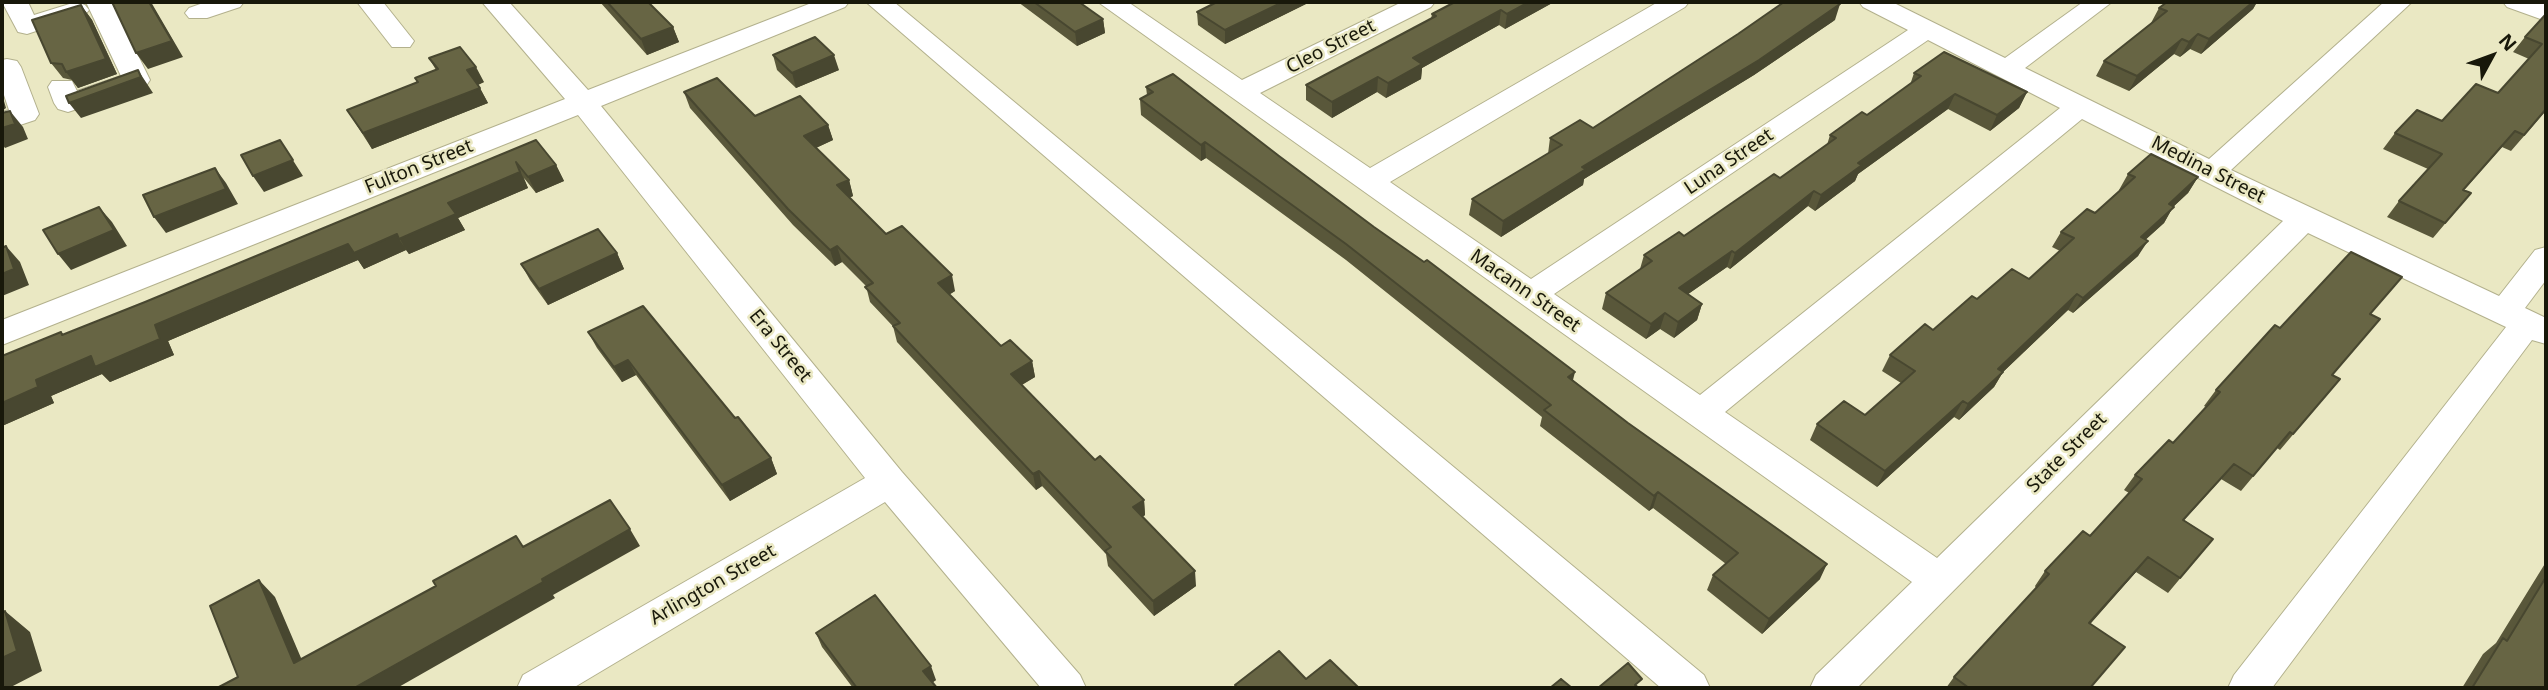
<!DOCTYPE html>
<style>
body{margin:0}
#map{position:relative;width:2548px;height:690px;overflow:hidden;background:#eae8c3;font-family:"Noto Sans",sans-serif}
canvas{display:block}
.frame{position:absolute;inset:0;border:4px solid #18180a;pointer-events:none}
.north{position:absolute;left:2457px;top:21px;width:70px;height:70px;-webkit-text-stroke:5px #eae8c3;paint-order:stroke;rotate:49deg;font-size:19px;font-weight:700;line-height:28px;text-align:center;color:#18180a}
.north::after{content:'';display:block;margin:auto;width:24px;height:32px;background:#18180a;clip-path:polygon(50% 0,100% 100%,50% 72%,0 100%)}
</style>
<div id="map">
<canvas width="2548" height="690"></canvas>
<div class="frame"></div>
<div class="north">N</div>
</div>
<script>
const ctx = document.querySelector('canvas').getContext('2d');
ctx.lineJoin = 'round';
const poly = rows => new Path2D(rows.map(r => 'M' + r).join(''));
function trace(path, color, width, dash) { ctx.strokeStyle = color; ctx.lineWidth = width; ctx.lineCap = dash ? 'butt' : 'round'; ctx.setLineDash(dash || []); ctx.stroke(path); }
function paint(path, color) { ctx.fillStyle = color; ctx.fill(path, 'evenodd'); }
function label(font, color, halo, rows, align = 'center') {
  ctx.font = font + ' "Noto Sans",sans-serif'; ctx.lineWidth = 5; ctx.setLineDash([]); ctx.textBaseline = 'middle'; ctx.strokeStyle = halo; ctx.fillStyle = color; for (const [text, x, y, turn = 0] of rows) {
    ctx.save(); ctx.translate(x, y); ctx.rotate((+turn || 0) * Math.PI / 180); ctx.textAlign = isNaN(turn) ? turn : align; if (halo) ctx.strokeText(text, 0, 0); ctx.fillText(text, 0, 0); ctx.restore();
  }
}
const minor = poly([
 [2,2,28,2,34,15,76,2,85,5,89,10,85,15,27,34,18,32,2,2],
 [86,2,112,2,150,80,146,86,68,112,58,109,54,103,48,87,52,81,72,81,77,91,121,76,86,2],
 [206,2,244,2,240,7,207,18,189,18,185,13,189,8,206,2],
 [357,2,383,2,414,41,410,47,392,47,357,2],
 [482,2,509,2,588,90,814,2,849,2,845,7,601,106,902,472,1080,675,1086,688,1041,688,885,502,573,688,517,688,523,675,865,478,578,115,2,345,2,320,565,99,482,2],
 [866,2,894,2,1704,675,1710,688,1661,688,866,2],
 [1098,2,1128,2,1242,80,1402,2,1435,2,1431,7,1260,93,1370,168,1658,2,1689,2,1685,7,1390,182,1531,279,1908,30,1863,7,1859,2,1892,2,2005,58,2083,2,2112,2,2025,68,2209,159,2384,2,2412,2,2231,170,2499,296,2535,250,2546,247,2546,280,2525,308,2546,318,2546,344,2532,340,2272,688,2228,688,2234,675,2506,327,2308,233,1857,688,1810,688,1816,675,1912,582,1098,2],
 [1928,40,2060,108,1700,395,1554,294,1928,40],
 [2082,119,2283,221,1937,558,1725,412,2082,119],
 [2503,2,2546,4,2546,21,2507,7,2503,2],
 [7,59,17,61,21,67,39,114,35,120,2,131,2,112,9,110,2,89,2,60,7,59]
]);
const wall = poly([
 [600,2,648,2,673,27,679,42,647,55],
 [1018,2,1079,2,1103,19,1105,33,1077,46],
 [1310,2,1225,44,1198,25,1197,12],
 [1554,2,1505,29,1499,25,1422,68,1421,79,1386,98,1377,92,1332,118,1306,100,1306,85,1431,19,1432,14],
 [2167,2,2257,2,2253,9,2201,54,2190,49,2180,57,2174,54,2129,91,2096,76,2104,61,2151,23,2159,8],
 [81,5,92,20,117,74,78,88,72,80,63,78,51,63],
 [2546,14,2546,114,2544,113,2511,151,2502,147,2464,190,2471,193,2433,238,2387,217,2399,201,2428,169,2383,149,2395,133,2442,121,2498,93,2529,59,2513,52,2525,37],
 [1835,20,1754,75,1584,179,1583,185,1501,237,1469,215,1472,199,1548,154,1550,138,1593,128],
 [773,55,839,70,796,88,777,70],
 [429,58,484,82,478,85,488,103,372,149,347,110,417,83,415,78,436,70],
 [1914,73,2027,92,2019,108,1990,131,1948,109,1858,174,1855,181,1815,211,1808,206,1730,269,1727,267,1688,294,1702,304,1697,320,1674,338,1660,329,1646,339,1602,309,1606,293,1640,269,1644,255,1684,236,1780,178,1827,145,1830,135,1867,115,1910,85],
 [1146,87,1279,156,1573,380,1820,579,1762,634,1707,590,1713,575,1726,564,1653,508,1649,511,1540,426,1542,417,1346,260,1206,158,1201,161,1141,115,1140,99,1147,95],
 [684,92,755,116,828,125,833,140,816,148,849,180,853,196,849,198,886,234,955,291,949,295,1001,346,1032,361,1035,377,1022,385,1095,460,1144,500,1145,515,1142,517,1196,586,1154,616,1108,566,1106,554,1042,486,1036,490,897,342,893,326,904,338,870,302,866,286,842,262,835,266,793,225,690,108],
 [536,140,556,165,564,181,536,193,524,178,528,188,458,218,465,230,409,254,406,250,364,269,358,260,301,284,168,341,174,355,110,382,102,374,51,396,54,403,2,426,2,356,61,332,64,335,145,302],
 [2128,174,2198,177,2188,193,2173,207,2164,223,2146,239,2138,256,2073,313,2068,310,2003,372,1994,387,1959,420,1954,417,1877,487,1810,440,1817,424,1865,415,1901,383,1882,371,1890,355,1933,330,1977,299,2029,279,2060,251,2052,247,2061,232,2095,213,2120,190,2119,190],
 [617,253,624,269,548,305,530,280,521,264],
 [2371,314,2332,375,2340,379,2280,450,2277,448,2241,491,2221,479,2184,520,2213,539,2168,593,2136,572,2090,623,2090,688,1946,688,1954,677,2036,588,2035,586,2045,571,2090,536,2129,493,2124,490,2135,475,2173,443,2206,407,2204,406,2216,390,2280,328],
 [588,332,735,418,771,458,777,474,730,501,636,375,622,382,597,348],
 [2546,562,2546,688,2462,688,2483,654,2496,643],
 [816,633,936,680,932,683,937,688,853,688,822,647]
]);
const shadedWall = poly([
 [149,2,151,2,183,57,148,69,136,53],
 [1283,2,1310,2,1225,44,1225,30],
 [1529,2,1554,2,1505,29,1507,14],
 [2253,2,2257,2,2253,9,2201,54,2209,39],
 [1840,4,1835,20,1754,75,1584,179,1583,185,1501,237,1503,221,1582,167],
 [81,5,92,20,117,74,78,88,66,72],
 [1501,10,1499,25,1422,68,1421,79,1386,98,1388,83,1413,58],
 [1103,19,1105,33,1077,46,1075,32],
 [673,27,679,42,647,55,641,39],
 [2198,34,2190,49,2180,57,2189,42],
 [2182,39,2174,54,2129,91,2137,76],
 [834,55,839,70,796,88,792,73],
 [476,67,484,82,475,86,467,70],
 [138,70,153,93,81,118,69,103],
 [1378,77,1377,92,1332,118,1332,102],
 [480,88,488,103,372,149,363,133],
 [2027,92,2019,108,1990,131,1997,115],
 [2,94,6,108,2,111],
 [1955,94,1948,109,1858,174,1855,181,1815,211,1821,195,1858,163],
 [10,111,23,127,28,139,5,148,2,144,2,128],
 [828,125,833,140,809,151,804,136],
 [280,140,303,176,264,192,253,176],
 [1205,142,1206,158,1201,161,1201,145],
 [516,162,528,188,458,218,465,230,409,254,399,239,448,203],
 [556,165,564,181,536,193,528,177],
 [215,168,226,183,238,204,166,233,154,217],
 [2198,177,2188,193,2173,207,2164,223,2131,253,2141,237,2169,204],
 [849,180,853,196,842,201,837,185],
 [1814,191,1808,206,1730,269,1735,253],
 [99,207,112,222,127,246,71,270,58,254],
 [397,234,406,250,364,269,358,260,168,341,174,355,110,382,102,374,51,396,54,403,2,426,2,403,36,380,155,325,348,244],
 [2148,241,2138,256,2073,313,2083,298],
 [6,246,20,262,29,285,2,296,2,274],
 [837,246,842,262,835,266,830,250],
 [1732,251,1727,267,1674,304,1679,288],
 [617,253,624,269,548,305,539,289],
 [952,275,955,291,941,299,938,283],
 [2077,294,2068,310,2003,372,1994,387,1959,420,1968,404,1998,369],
 [1702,304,1697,320,1674,338,1678,322],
 [1665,313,1660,329,1646,339,1651,324],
 [628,360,636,375,622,382,614,367],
 [1032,361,1035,377,1014,389,1011,374],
 [1575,372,1571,388,1568,377],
 [1963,401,1954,417,1877,487,1885,471],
 [771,458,777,474,730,501,722,485],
 [2234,464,2221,479,2170,535,2183,520],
 [1039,471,1042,486,1036,490,1033,474],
 [1658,492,1653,508,1649,511,1654,496],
 [1144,500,1145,515,1135,523,1133,507],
 [630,529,640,546,553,595,555,598,397,688,354,688,542,579],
 [2148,557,2136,572,2078,638,2089,623],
 [1827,564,1820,579,1762,634,1769,619],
 [1195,571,1196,586,1154,616,1153,601],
 [259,580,275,597,310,679,294,663],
 [5,611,30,632,42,671,9,688,2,688,2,658],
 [931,666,936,680,928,685,923,671]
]);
const building = poly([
 [112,2,149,2,172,41,136,53,112,2],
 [607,2,648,2,673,27,641,39,607,2],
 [1034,2,1079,2,1103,19,1075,32,1034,2],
 [1217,2,1283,2,1225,30,1197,12,1217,2],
 [1455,2,1529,2,1507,14,1501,10,1413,58,1422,64,1388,83,1378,77,1332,102,1306,85,1436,16,1432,14,1455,2],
 [1784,2,1835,2,1840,4,1759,60,1582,167,1586,169,1503,221,1472,199,1562,145,1550,138,1580,120,1593,128,1738,34,1784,2],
 [2167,2,2253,2,2209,39,2198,34,2189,42,2182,39,2137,76,2104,61,2167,11,2159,8,2167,2],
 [81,5,106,59,66,72,62,64,51,63,32,20,81,5],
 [2546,14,2546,109,2524,135,2515,131,2463,190,2471,193,2445,223,2399,201,2442,154,2395,133,2417,110,2442,121,2476,84,2498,93,2542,44,2525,37,2546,14],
 [815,37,834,55,792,73,773,55,815,37],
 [460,47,476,67,467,70,480,88,363,133,347,110,418,82,415,78,438,69,429,58,460,47],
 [1944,52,2027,92,1997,115,1955,94,1858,163,1862,165,1821,195,1814,191,1735,253,1732,251,1679,288,1702,304,1678,322,1665,313,1651,324,1606,293,1652,261,1644,255,1679,232,1684,236,1774,174,1780,178,1836,138,1830,135,1862,112,1867,115,1921,76,1914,73,1944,52],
 [138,70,141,77,69,103,66,96,138,70],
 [1173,74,1279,156,1374,227,1424,262,1427,260,1575,372,1568,377,1628,423,1827,564,1769,619,1713,575,1738,553,1658,492,1654,496,1544,410,1551,405,1346,244,1205,142,1201,145,1140,99,1153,92,1146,87,1173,74],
 [717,78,755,116,800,96,828,125,804,136,849,180,837,185,886,234,902,226,952,275,938,283,1001,346,1010,340,1032,361,1011,374,1095,460,1100,456,1144,500,1133,507,1195,571,1153,601,1105,551,1111,547,1039,471,1033,474,893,326,900,323,865,287,873,283,837,246,830,250,788,209,684,92,717,78],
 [10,111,15,124,2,128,2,113,10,111],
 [280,140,293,160,253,176,241,155,280,140],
 [536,140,556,165,528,177,516,162,520,172,448,203,456,214,399,239,397,234,354,253,348,244,290,268,155,325,160,339,95,367,91,356,36,380,38,387,2,403,2,356,61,332,62,335,145,302,536,140],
 [2151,154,2198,177,2169,204,2174,207,2141,237,2148,241,2083,298,2077,294,1998,369,2003,372,1968,404,1963,401,1885,471,1817,424,1844,401,1865,415,1915,371,1890,355,1925,324,1933,330,1972,296,1977,299,2012,269,2029,279,2074,238,2061,232,2087,209,2095,213,2135,177,2128,174,2151,154],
 [215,168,226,189,154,217,143,195,215,168],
 [99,207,114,230,58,254,43,230,99,207],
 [598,229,617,253,539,289,521,264,598,229],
 [6,246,14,269,2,274,2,248,6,246],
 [2351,252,2402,277,2370,314,2380,319,2332,375,2340,379,2293,434,2290,432,2253,476,2234,464,2183,520,2213,539,2180,578,2148,557,2089,623,2125,647,2090,688,1969,688,1954,677,2049,574,2045,571,2083,531,2090,536,2142,479,2135,475,2169,440,2173,443,2220,392,2216,390,2275,325,2280,328,2351,252],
 [643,306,735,418,738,417,771,458,722,485,628,360,614,367,588,332,643,306],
 [610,500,630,529,542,579,543,582,354,688,217,688,238,677,210,606,259,580,294,663,436,586,433,581,516,536,523,547,610,500],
 [2546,577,2546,688,2472,688,2503,638,2507,641,2546,577],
 [875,595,931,666,923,671,937,688,857,688,816,633,875,595],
 [5,611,17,651,2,658,2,613,5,611],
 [1279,651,1306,679,1330,660,1359,688,1238,688,1235,685,1279,651],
 [1628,663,1642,679,1635,685,1639,688,1598,688,1628,663],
 [1561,679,1572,688,1550,688,1561,679]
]);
const streetNames = [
 ["Cleo Street",1331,47,-27],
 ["Luna Street",1729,162,-34],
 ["Fulton Street",419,167,-22],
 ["Medina Street",2208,170,27],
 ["Macann Street",1525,291,35],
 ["Era Street",780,346,51],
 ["State Street",2067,453,-45],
 ["Arlington Street",713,585,-30]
];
trace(minor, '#b3b18d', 2);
paint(minor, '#fff');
paint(wall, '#59573a');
paint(shadedWall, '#484730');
paint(building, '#676544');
trace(building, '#484730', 2);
label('19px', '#18180a', '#eae8c3', streetNames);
</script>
